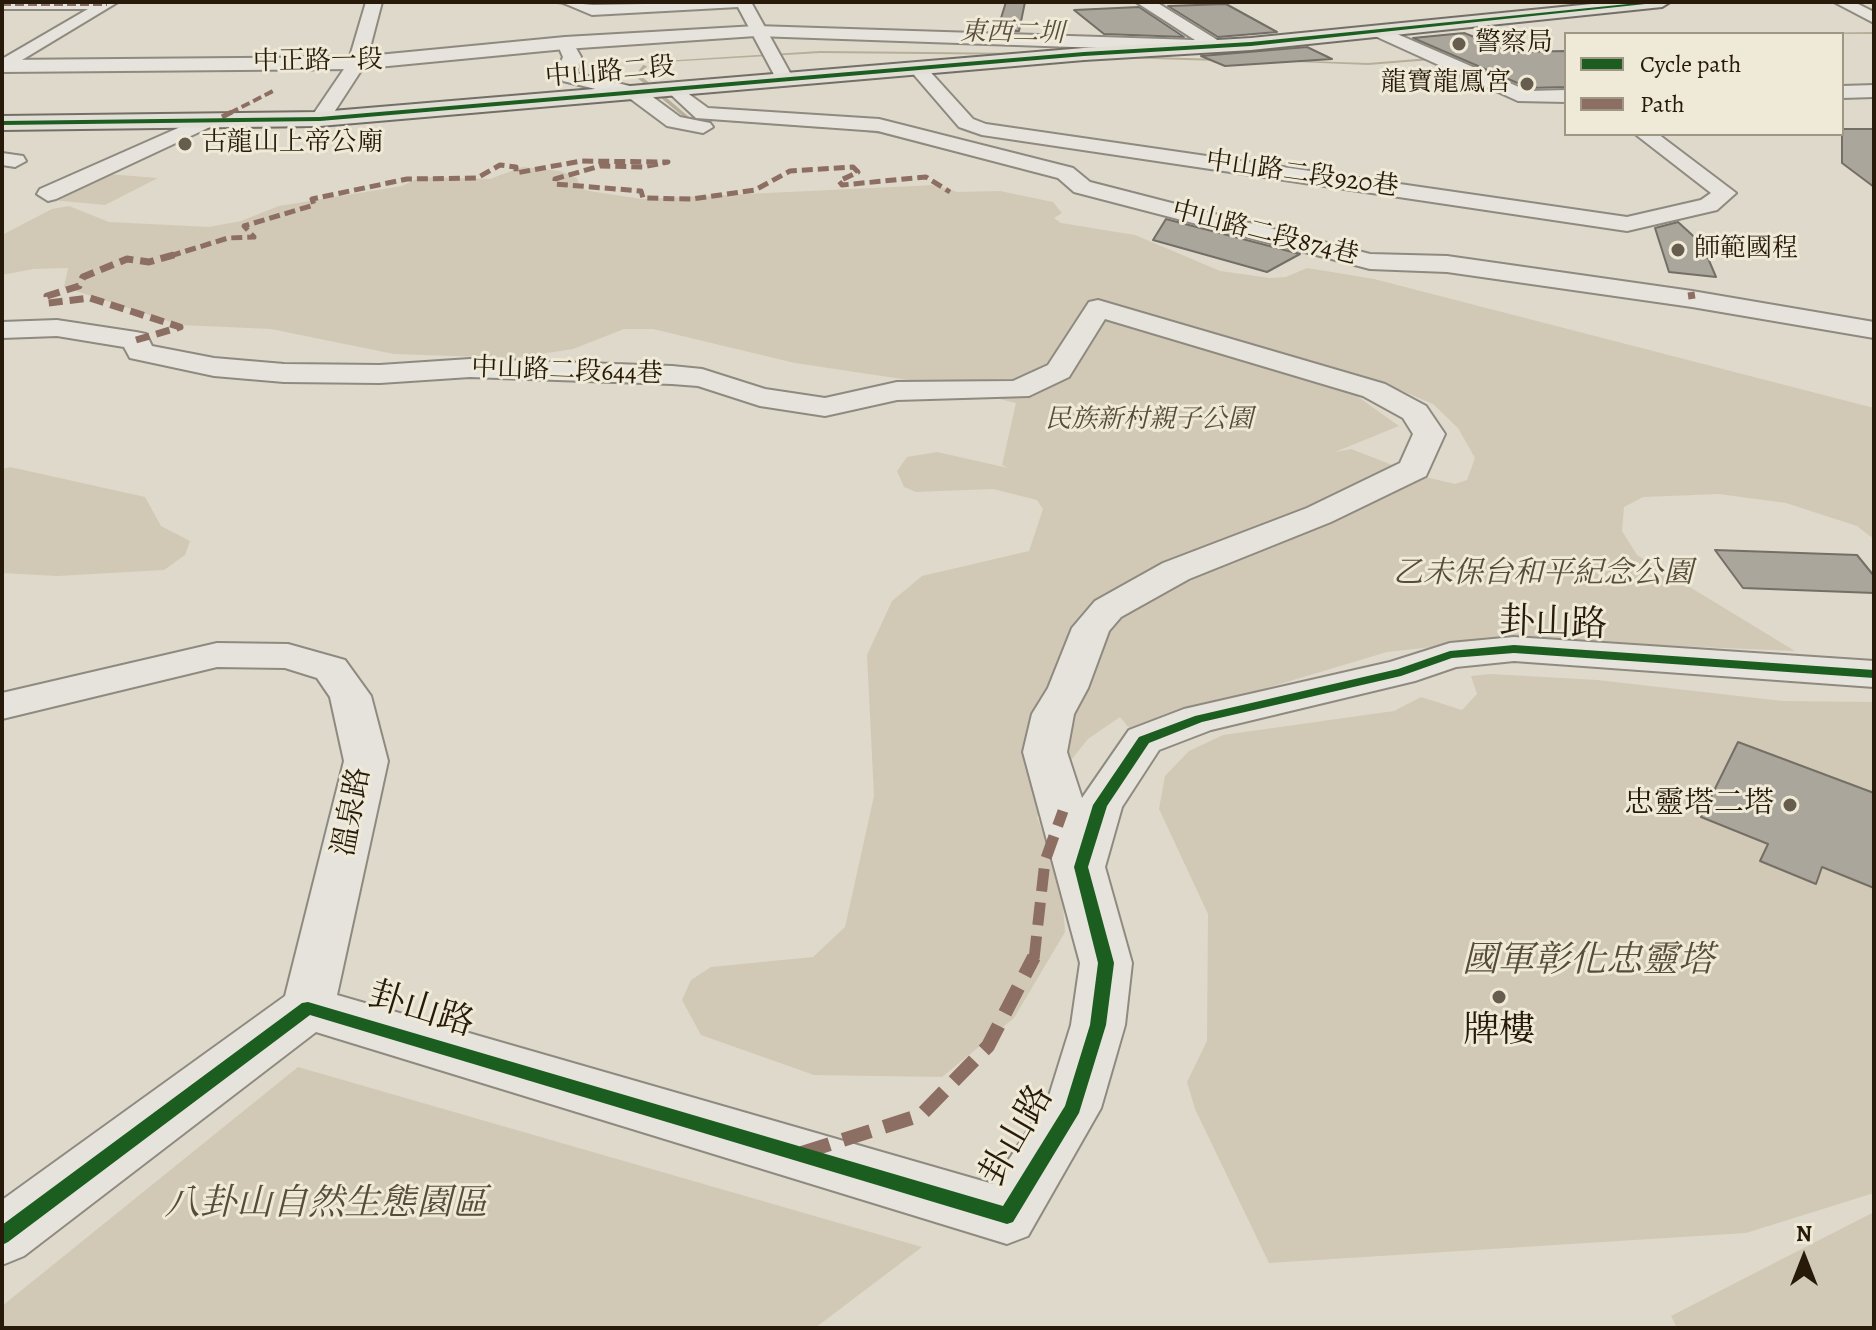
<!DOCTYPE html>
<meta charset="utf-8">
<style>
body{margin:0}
#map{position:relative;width:1876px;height:1330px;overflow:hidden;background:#ded9ca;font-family:Alegreya,serif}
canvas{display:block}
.frame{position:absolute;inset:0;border:4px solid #271a0b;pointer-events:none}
.legend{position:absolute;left:1564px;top:32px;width:280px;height:104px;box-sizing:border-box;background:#efe9d7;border:2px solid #9f9685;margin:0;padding:10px 14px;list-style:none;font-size:24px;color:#271a0b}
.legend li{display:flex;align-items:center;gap:16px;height:40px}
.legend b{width:40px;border:2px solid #9f9685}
.north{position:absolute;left:1764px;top:1218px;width:80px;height:80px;-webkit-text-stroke:6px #efe9d7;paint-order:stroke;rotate:0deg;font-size:22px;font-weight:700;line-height:32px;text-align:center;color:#271a0b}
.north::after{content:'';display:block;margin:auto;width:28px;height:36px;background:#271a0b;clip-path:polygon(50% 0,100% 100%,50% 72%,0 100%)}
</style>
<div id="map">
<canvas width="1876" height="1330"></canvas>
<div class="frame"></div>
<ul class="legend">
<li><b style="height:10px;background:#1b5e20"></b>Cycle path</li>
<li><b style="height:10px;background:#8d6e63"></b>Path</li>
</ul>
<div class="north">N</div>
</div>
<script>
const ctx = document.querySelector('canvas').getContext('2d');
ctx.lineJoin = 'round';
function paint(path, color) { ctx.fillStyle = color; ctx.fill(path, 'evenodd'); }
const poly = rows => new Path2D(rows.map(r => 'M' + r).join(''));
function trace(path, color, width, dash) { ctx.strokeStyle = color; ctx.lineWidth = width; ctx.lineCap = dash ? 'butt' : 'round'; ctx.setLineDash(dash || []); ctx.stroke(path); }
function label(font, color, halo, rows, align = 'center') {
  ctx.font = font + ' Alegreya,"Noto Serif TC",serif'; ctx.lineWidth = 6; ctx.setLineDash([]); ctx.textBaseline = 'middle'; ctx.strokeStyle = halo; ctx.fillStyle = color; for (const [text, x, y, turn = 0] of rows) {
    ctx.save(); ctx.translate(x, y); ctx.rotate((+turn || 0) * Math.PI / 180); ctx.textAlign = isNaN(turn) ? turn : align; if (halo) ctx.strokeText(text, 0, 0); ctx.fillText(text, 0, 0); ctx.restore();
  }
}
const green = poly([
 [522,167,560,171,577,178,580,188,589,191,642,199,935,185,957,192,1000,191,1053,202,1062,213,1054,218,1061,223,1135,235,1220,271,1270,278,1286,277,1307,268,1374,279,1874,408,1874,539,1857,526,1786,503,1719,494,1643,497,1624,507,1622,531,1637,555,1795,651,1506,639,1387,652,1130,729,1120,717,1088,739,1059,775,1037,817,1061,879,1065,932,1014,1018,942,1077,814,1075,701,1035,682,1000,691,980,711,967,813,957,845,927,874,796,867,655,892,601,922,576,1029,551,1043,509,1037,500,993,489,916,492,904,487,897,471,907,457,937,452,1008,468,1002,465,1016,403,942,385,795,363,653,329,624,329,573,349,514,358,394,354,271,329,180,325,64,287,68,268,33,269,2,275,2,235,52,209,69,206,109,222,209,227,241,221,279,206,402,186,421,177,490,179],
 [1107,305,1259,347,1398,389,1433,404,1458,428,1475,458,1467,480,1455,484,1421,476,1351,449,1335,452,1399,426,1340,384],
 [107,174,158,178,105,205,52,200],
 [10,467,145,497,161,526,190,541,185,555,164,570,57,576,2,573,2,469],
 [1491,674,1597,680,1783,701,1874,702,1874,1193,1746,1233,1269,1263,1195,1109,1187,1082,1207,1041,1208,914,1159,809,1165,776,1189,751,1223,735,1394,711,1421,697,1462,710,1477,694,1471,676],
 [298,1067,922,1247,815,1328,2,1328,2,1306],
 [1874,1212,1874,1328,1677,1328,1671,1316]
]);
const stream = poly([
 [548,2,556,2,590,10,588,11,548,2],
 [1874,32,1874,34,1791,34,1793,33,1874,32],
 [820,51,1032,53,1034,54,1032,55,820,53,649,63,647,62,820,51],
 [1467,55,1469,57,1368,65,1273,61,1275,60,1368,63,1467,55],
 [1121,56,1219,59,1221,60,1219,61,1123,58,1121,56],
 [643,65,647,66,640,75,689,117,826,125,829,127,826,129,686,119,635,76,643,65],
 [854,127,881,130,997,161,994,163,881,134,852,130,854,127],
 [1074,176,1279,229,1280,230,1275,231,1074,178,1074,176]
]);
const building = poly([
 [1006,2,1025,2,1019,31,997,31,1006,2],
 [1226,4,1277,32,1218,37,1168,6,1226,4],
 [1139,7,1184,37,1104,34,1074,10,1139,7],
 [1464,33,1513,52,1566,51,1566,87,1529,88,1413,38,1464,33],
 [1307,47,1332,59,1225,66,1201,56,1307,47],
 [1842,129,1874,129,1874,187,1842,163,1842,129],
 [1166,219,1300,254,1267,272,1153,240,1166,219],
 [1678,222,1702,244,1716,277,1669,272,1655,228,1678,222],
 [1715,550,1857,555,1874,576,1874,593,1743,588,1715,550],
 [1738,742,1874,793,1874,888,1822,867,1816,884,1760,861,1768,844,1701,817,1738,742]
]);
const minor = poly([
 [2,2,118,2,2,72,2,59,88,9,2,9,2,2],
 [366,2,382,2,366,63,327,123,313,123,310,119,348,63,366,2],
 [561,2,593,5,751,2,794,80,791,84,779,84,738,7,592,15,561,2],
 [1834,2,1854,2,1874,12,1874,23,1834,2],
 [1381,27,1528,91,1566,90,1566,102,1518,101,1375,36,1375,28,1381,27],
 [565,38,571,39,581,57,576,73,642,89,680,117,710,123,713,127,703,133,667,126,628,97,563,81,557,71,563,57,557,43,565,38],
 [918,64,924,65,973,119,986,124,1627,217,1701,200,1711,193,1635,134,1658,134,1736,193,1717,210,1627,231,982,135,959,127,909,69,918,64],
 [675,84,708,108,879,119,1073,168,1090,182,1370,254,1447,256,1692,291,1874,322,1874,338,1692,307,1447,272,1370,269,1074,192,1058,178,878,131,696,118,666,90,675,84],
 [1874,85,1874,97,1842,98,1842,86,1874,85],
 [203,117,210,119,213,123,210,127,56,199,48,201,37,194,40,189,203,117],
 [2,153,23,156,26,161,15,167,2,165,2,153],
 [1098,300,1385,384,1426,406,1445,434,1426,476,1331,522,1189,579,1121,617,1109,631,1088,688,1074,714,1067,752,1082,798,1129,730,1184,709,1390,662,1450,643,1514,637,1874,661,1874,687,1514,661,1456,667,1415,681,1211,730,1159,750,1122,807,1105,867,1132,963,1125,1025,1101,1108,1028,1236,1007,1244,316,1032,24,1256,2,1265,2,1200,285,996,344,761,330,697,317,678,285,668,217,667,2,719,2,693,217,643,288,644,345,660,371,696,388,761,337,995,993,1184,1048,1099,1071,1025,1080,963,1023,752,1032,714,1048,688,1072,628,1095,601,1163,563,1307,508,1400,463,1413,434,1403,418,1363,396,1105,319,1069,377,1029,396,897,400,825,416,760,406,698,386,672,384,470,377,380,383,284,382,214,376,130,358,124,347,57,336,2,338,2,322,57,320,136,332,146,334,152,346,214,358,284,364,380,365,470,359,672,366,702,369,765,389,825,398,897,382,1013,381,1048,365,1089,302,1098,300]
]);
const tertiary = poly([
 [1136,2,1156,2,1227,46,1218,52,756,36,565,49,357,69,2,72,2,60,357,57,565,37,756,26,1195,40,1136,2]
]);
const primary = poly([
 [1612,2,1670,2,1662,7,1251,50,1084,60,320,126,2,130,2,116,320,112,1084,48,1251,38,1612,2]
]);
const quietFar4 = poly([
 [2,4,107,4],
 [230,113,273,91]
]);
const quietFar3 = poly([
 [222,117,234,111],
 [170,256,228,238,254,237,244,226,314,205,312,199,407,179,477,178,500,165,516,167,516,173,581,161,668,162,643,167,600,166,555,179,555,184,641,191,643,198,692,199,755,190,790,171,853,167,858,172,839,181,842,185,926,177,950,192]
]);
const quietFar2 = poly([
 [1691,292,1692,299],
 [136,340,180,327,90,298,48,303,47,296,79,286,83,277,127,259,149,262,177,254]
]);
const quietFar1 = poly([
 [1034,959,1045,861,1063,811]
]);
const quiet = poly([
 [802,1153,921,1115,988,1046,1034,957]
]);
const cycleway = poly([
 [1648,2,1664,2,1251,46,1084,56,320,121,2,125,2,121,320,117,1084,52,1251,42,1648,2],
 [1514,645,1874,670,1874,678,1514,653,1452,658,1401,676,1202,722,1149,743,1107,806,1088,867,1114,963,1106,1025,1079,1113,1013,1222,1007,1224,310,1015,8,1242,2,1245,2,1225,302,1003,308,1002,1003,1206,1065,1106,1090,1025,1098,963,1074,867,1093,805,1139,737,1195,716,1398,669,1450,651,1514,645]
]);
const markers = [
 [1459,44,8,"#675d4e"],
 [1527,84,8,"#675d4e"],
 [185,144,8,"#675d4e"],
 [1678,250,8,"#675d4e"],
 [1790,805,8,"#675d4e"],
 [1499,997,8,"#675d4e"]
];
const farWaternames = [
 ["東西二圳",1012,34,1]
];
const farPoinames = [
 ["警察局",1475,44],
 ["龍寶龍鳳宮",1511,84,"right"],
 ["古龍山上帝公廟",201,144],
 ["師範國程",1694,250]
];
const farStreetnames = [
 ["中正路一段",318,62,-1],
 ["中山路二段",610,73,-5],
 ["中山路二段920巷",1302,175,8],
 ["中山路二段874巷",1265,234,14],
 ["中山路二段644巷",567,372,2]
];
const farParknames = [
 ["民族新村親子公園",1149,421]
];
const parkNames = [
 ["乙未保台和平紀念公園",1543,575]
];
const poiNames = [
 ["忠靈塔二塔",1774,805]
];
const streetNames = [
 ["溫泉路",353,812,-79]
];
const nearStreetnames = [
 ["卦山路",1553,625,2],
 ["卦山路",421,1011,17],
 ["卦山路",1018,1136,-60]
];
const nearParknames = [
 ["國軍彰化忠靈塔",1588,962],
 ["八卦山自然生態園區",326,1205]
];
const nearPoinames = [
 ["牌樓",1499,1032]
];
paint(green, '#d1c9b5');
paint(stream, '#b6ae99');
paint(building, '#aaa69b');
trace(building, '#746f66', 2);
trace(minor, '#8e8a80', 4);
trace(tertiary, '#8e8a80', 4);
trace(primary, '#746f66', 4);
paint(minor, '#e6e3dc');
paint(tertiary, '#e6e3dc');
paint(primary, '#e1ded6');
trace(quietFar4, '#8d6e63', 4, [9, 4]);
trace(quietFar3, '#8d6e63', 5, [11, 5]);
trace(quietFar2, '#8d6e63', 7, [14, 7]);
trace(quietFar1, '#8d6e63', 11, [23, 11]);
trace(quiet, '#8d6e63', 14, [29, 14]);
paint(cycleway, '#1b5e20');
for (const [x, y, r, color] of markers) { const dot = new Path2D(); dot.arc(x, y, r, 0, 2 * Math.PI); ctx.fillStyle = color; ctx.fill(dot); trace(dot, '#efe9d7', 3); }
label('italic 26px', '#594e3b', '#efe9d7', farWaternames);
label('26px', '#271a0b', '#efe9d7', farPoinames, 'left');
label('26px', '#271a0b', '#efe9d7', farStreetnames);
label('italic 26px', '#574b39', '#efe9d7', farParknames);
label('italic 30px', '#574b39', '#efe9d7', parkNames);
label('30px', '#271a0b', '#efe9d7', poiNames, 'right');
label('30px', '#271a0b', '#efe9d7', streetNames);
label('36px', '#271a0b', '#efe9d7', nearStreetnames);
label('italic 36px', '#574b39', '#efe9d7', nearParknames);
label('36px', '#271a0b', '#efe9d7', nearPoinames);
</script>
